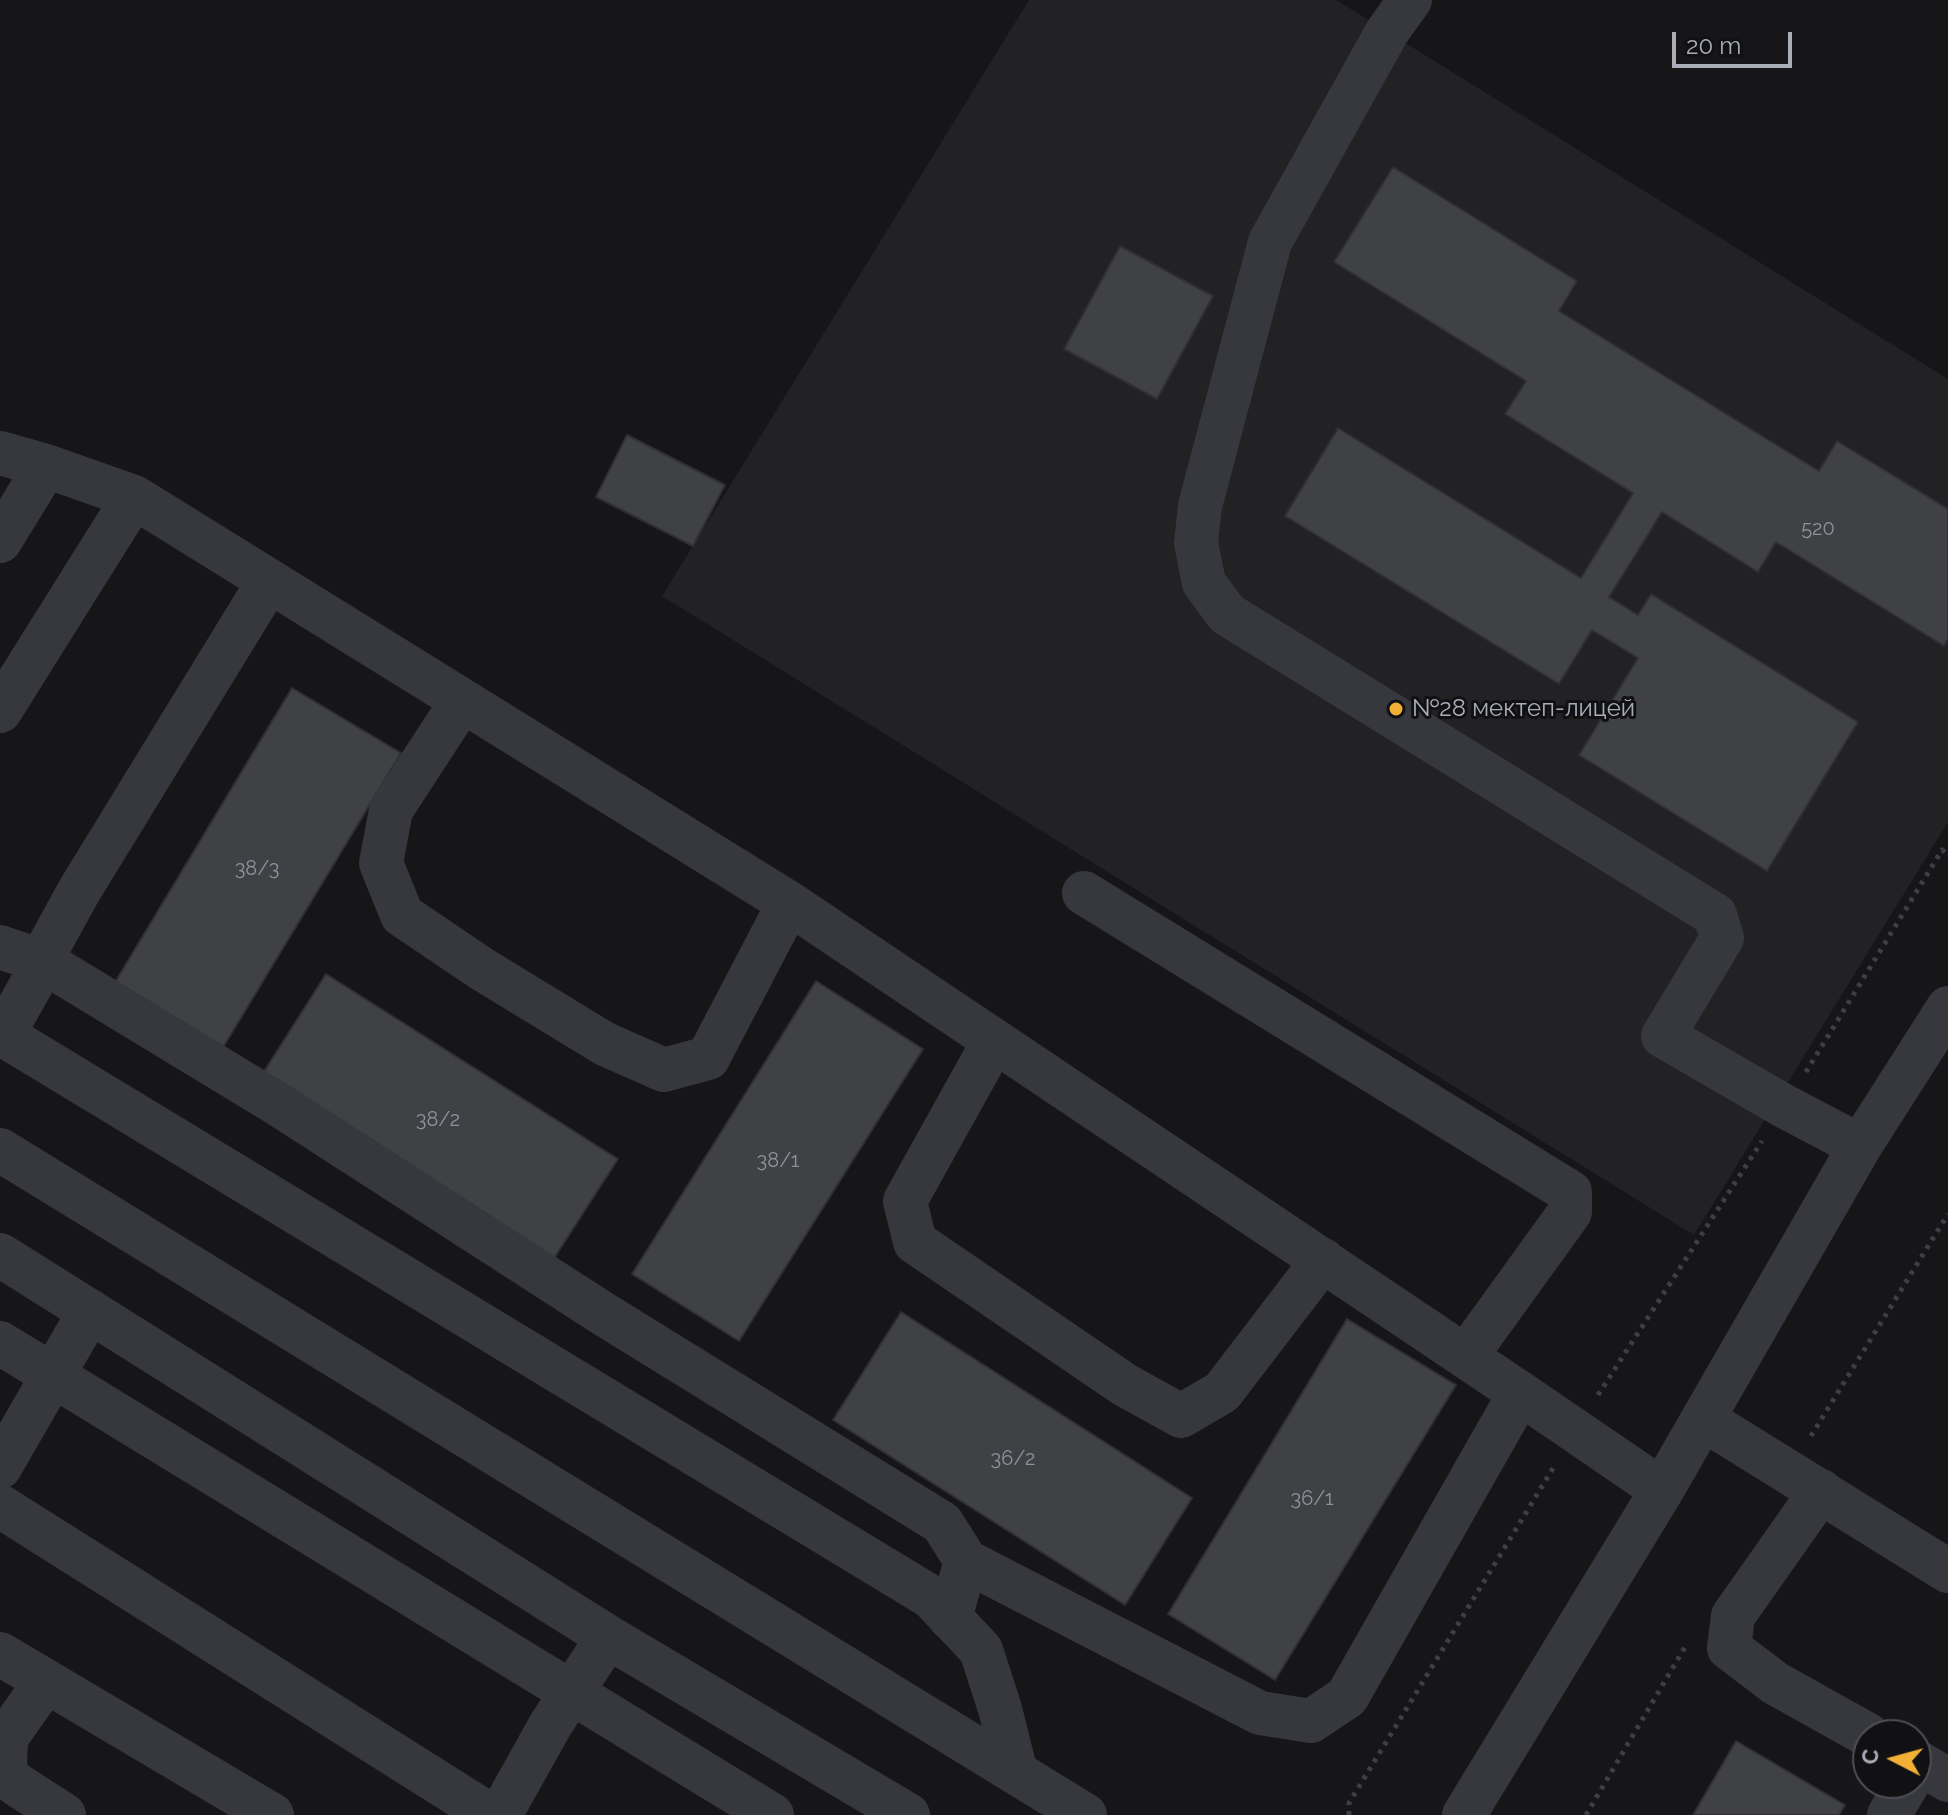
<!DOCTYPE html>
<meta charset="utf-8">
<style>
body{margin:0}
#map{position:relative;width:1948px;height:1815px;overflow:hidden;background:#161618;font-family:Raleway,sans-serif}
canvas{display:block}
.north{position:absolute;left:1852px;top:1719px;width:80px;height:80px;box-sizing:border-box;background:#111113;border:2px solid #4d4f55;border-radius:50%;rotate:276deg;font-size:22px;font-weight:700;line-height:32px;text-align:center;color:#a8adb8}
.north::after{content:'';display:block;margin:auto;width:28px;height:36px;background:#f2b134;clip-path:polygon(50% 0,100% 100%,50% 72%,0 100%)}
.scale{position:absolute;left:1672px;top:32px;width:120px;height:36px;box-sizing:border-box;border:4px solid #a8adb8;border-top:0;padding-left:10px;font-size:24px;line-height:28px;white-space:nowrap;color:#a8adb8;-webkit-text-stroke:6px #111113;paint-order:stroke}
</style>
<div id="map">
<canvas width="1948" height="1815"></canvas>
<div class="north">С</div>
<div class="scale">20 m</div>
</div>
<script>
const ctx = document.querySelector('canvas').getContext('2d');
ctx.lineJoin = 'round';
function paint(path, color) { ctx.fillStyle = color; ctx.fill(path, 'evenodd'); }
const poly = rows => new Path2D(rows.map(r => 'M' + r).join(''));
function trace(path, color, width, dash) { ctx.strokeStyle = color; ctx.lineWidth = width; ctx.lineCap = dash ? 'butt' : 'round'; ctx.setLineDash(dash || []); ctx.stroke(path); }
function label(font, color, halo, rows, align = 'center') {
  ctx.font = font + ' Raleway,sans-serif'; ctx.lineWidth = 6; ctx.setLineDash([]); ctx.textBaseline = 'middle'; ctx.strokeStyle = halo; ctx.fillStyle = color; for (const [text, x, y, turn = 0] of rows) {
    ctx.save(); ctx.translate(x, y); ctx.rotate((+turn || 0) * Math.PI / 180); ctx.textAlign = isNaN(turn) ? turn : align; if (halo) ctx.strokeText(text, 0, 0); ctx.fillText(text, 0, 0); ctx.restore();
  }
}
const built = poly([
 [1029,0,1336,0,1948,379,1948,822,1694,1235,662,596]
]);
const building = poly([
 [1393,167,1577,281,1559,311,1819,471,1837,441,1948,509,1948,639,1944,646,1776,542,1758,572,1662,512,1609,597,1638,615,1651,594,1858,722,1767,871,1579,755,1638,658,1592,630,1559,684,1285,516,1338,428,1581,578,1633,493,1505,414,1526,381,1334,262,1393,167],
 [1120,246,1213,296,1157,399,1064,349,1120,246],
 [627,435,725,485,693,546,596,497,627,435],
 [292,688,401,753,222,1049,114,984,292,688],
 [326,974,618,1159,549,1266,258,1081,326,974],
 [816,981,923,1049,739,1341,632,1274,816,981],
 [901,1312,1192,1498,1125,1605,833,1420,901,1312],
 [1347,1319,1456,1385,1275,1680,1168,1614,1347,1319],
 [1736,1741,1845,1805,1839,1815,1693,1815,1736,1741]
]);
const path = poly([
 [1806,1072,1942,850,1948,854],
 [1598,1395,1762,1141],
 [1811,1436,1948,1214],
 [1349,1815,1349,1803,1555,1465],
 [1586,1815,1685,1647]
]);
const minor = poly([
 [1410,0,1387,32,1270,242,1200,506,1196,543,1204,583,1227,614,1715,915,1722,938,1663,1036,1784,1106,1860,1146],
 [0,453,46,466,134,497,789,903,1520,1393,1662,1490],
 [0,541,46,466],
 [462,701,391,810,381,863,402,915,482,969,605,1044,664,1070,708,1058,789,903],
 [0,711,134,497],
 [1084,893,1570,1192,1570,1212,1466,1356],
 [0,947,44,962,281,1106,602,1313,942,1523,966,1561,950,1618],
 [0,1033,931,1597,981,1650,1000,1709,1016,1773],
 [3,1035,44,962,51,942,79,891,269,581],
 [994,1041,905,1201,915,1242,1125,1385,1181,1416,1222,1392,1323,1260],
 [0,1150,1085,1815],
 [0,1255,608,1637,908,1815],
 [0,1343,772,1815],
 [1703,1419,1948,1571],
 [0,1467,90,1311],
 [1821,1491,1733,1616,1729,1648,1775,1683,1868,1735],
 [0,1506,490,1815],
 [966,1561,1260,1713,1311,1721,1347,1697,1520,1393],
 [0,1654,272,1815],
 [46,1681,6,1738,5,1767,9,1777,16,1784,64,1815],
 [1916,1761,1948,1780],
 [500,1815,551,1724,608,1637],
 [1464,1815,1662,1490,1860,1146,1948,1008],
 [1889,1815,1908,1783]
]);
const markers = [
 [1396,709,8,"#f2b134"]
];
const numberNames = [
 ["520",1818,529],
 ["38/3",257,869],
 ["38/2",438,1120],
 ["38/1",778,1161],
 ["36/2",1013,1459],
 ["36/1",1312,1499]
];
const poiNames = [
 ["№28 мектеп-лицей",1412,709]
];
paint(built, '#222225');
paint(building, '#404145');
trace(building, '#303034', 2);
trace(path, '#3d3f44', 5, [4, 6]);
trace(minor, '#37383d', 44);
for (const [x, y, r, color] of markers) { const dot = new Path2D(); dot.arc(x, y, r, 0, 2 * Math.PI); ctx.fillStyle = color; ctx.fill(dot); trace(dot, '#111113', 3); }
label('20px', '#8e929b', null, numberNames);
label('24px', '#a8adb8', '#111113', poiNames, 'left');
</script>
